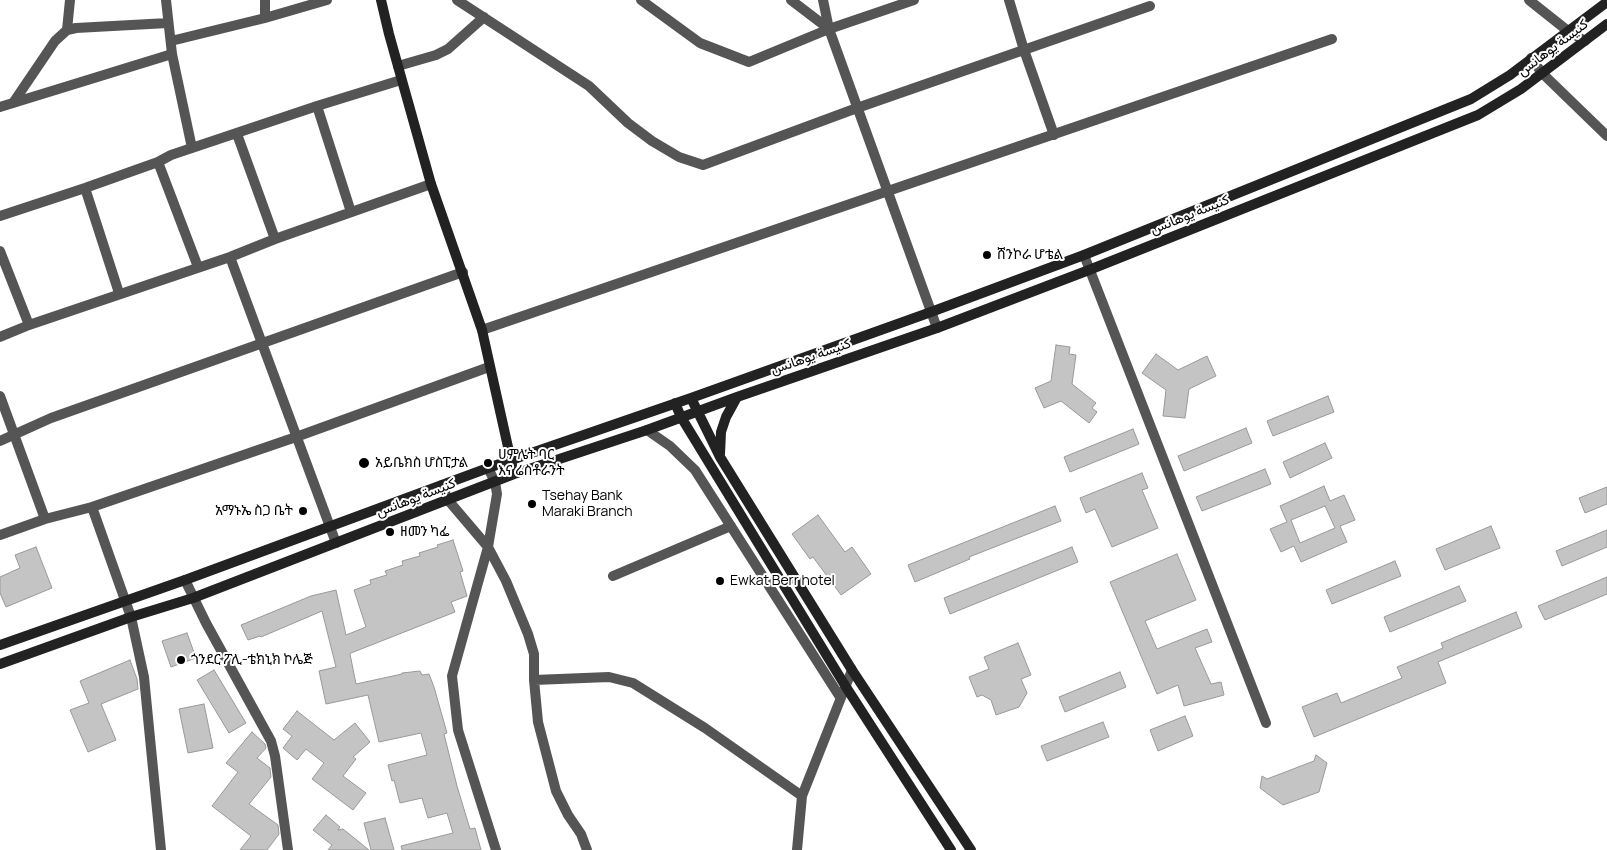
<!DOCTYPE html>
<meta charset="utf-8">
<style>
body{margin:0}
canvas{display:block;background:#fff}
</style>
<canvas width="1607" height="850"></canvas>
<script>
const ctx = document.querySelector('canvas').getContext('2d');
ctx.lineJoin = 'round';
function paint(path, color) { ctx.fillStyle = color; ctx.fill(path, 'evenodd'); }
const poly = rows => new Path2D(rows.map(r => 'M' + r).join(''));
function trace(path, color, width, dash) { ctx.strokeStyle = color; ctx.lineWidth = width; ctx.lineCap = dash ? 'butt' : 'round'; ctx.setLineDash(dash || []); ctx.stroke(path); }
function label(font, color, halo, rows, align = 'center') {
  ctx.font = font + ' Manrope,Vazirmatn,"Noto Sans Ethiopic",sans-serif'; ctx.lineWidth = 4; ctx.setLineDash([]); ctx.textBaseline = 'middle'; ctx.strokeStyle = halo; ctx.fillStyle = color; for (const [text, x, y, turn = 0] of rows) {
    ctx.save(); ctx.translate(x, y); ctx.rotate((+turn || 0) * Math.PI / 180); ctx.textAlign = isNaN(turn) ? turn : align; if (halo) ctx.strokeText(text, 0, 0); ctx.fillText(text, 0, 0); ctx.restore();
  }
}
const building = poly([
 [1056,345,1070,347,1069,354,1076,355,1072,384,1096,403,1092,408,1097,412,1089,423,1061,401,1044,408,1035,388,1051,381,1056,345],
 [1156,354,1178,370,1207,356,1216,376,1189,389,1185,418,1163,416,1166,390,1142,373,1156,354],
 [1328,396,1334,412,1273,436,1267,421,1328,396],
 [1246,428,1252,443,1184,471,1178,456,1246,428],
 [1133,429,1139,444,1070,472,1064,457,1133,429],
 [1325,443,1332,458,1290,478,1283,462,1325,443],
 [1265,469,1271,484,1202,511,1196,497,1265,469],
 [1142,473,1148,488,1142,490,1158,528,1112,547,1095,509,1086,513,1080,498,1142,473],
 [1324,486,1330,501,1344,495,1355,520,1340,526,1347,542,1301,562,1294,546,1281,552,1270,529,1287,522,1280,506,1324,486],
 [1325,506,1335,528,1300,543,1291,520,1325,506],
 [1607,487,1607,504,1585,513,1579,498,1607,487],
 [1055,506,1061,521,969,557,970,559,915,582,908,565,1055,506],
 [818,515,845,552,852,547,871,574,841,595,813,557,810,559,792,534,818,515],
 [1491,526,1500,548,1445,570,1436,549,1491,526],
 [1607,530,1607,547,1562,566,1556,551,1607,530],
 [453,540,463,571,460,572,467,596,451,602,455,612,351,653,350,654,356,684,402,674,402,673,420,671,422,675,429,674,434,687,447,733,444,734,457,786,470,829,475,828,481,850,402,850,401,846,453,833,447,813,428,818,422,798,400,803,394,780,392,781,388,765,427,755,421,733,379,742,368,695,326,704,319,671,336,667,322,611,261,637,260,636,248,640,241,625,311,596,336,590,346,635,366,627,354,590,371,584,370,580,387,575,385,571,403,565,402,561,420,556,419,553,438,547,437,545,453,540],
 [36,547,52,588,6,607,0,593,0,577,20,568,15,555,36,547],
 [1072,547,1078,562,950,614,944,598,1072,547],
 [1177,554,1196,600,1145,621,1157,649,1207,629,1212,642,1195,648,1211,684,1221,682,1224,695,1184,706,1178,685,1157,694,1110,582,1177,554],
 [1395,561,1401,576,1332,604,1326,590,1395,561],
 [1607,577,1607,594,1545,620,1538,606,1607,577],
 [1459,586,1466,601,1390,632,1384,617,1459,586],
 [1516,612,1522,627,1438,662,1446,683,1314,737,1302,707,1337,693,1341,703,1402,678,1397,667,1443,648,1441,643,1516,612],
 [187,633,196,658,171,667,162,641,187,633],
 [1018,643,1031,675,1021,679,1027,693,1019,707,996,715,991,700,982,695,977,697,969,677,989,669,984,657,1018,643],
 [130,660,137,679,138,689,101,704,116,740,88,752,70,710,89,703,80,681,130,660],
 [214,670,246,723,229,733,197,680,214,670],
 [1120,672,1126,687,1065,712,1059,697,1120,672],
 [204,704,213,748,188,753,179,709,204,704],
 [297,711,334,740,355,723,370,742,353,757,356,759,343,776,366,793,353,810,312,779,324,763,306,749,297,760,283,748,292,736,283,729,297,711],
 [1185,716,1193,736,1158,751,1150,730,1185,716],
 [1103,722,1109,737,1047,761,1041,746,1103,722],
 [252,732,265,744,266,748,257,758,270,768,271,777,249,804,278,825,279,834,267,850,240,850,251,836,212,806,238,772,226,763,252,732],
 [1316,755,1327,763,1319,792,1283,805,1260,788,1262,776,1267,779,1314,761,1316,755],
 [326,815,340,827,338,830,343,829,369,850,328,850,332,845,313,830,326,815],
 [385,818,394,850,371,850,364,823,385,818]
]);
const street = poly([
 [166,0,172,54,192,148],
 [265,0,265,18],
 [457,0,589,86,628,123,652,141,679,157,703,165,857,108,1150,6],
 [641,0,700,43,749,62,829,29,914,0],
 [791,0,829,29],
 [823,0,829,29,937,328],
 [1009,0,1024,50,1054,135],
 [1529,0,1568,31,1585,41],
 [67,30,70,0],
 [171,41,265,18,327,0],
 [1531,58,1542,73,1607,136],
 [398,66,436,55,448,49,484,17],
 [13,103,55,41,67,30,76,28,168,23],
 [317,106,351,212],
 [0,107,172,54],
 [237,134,275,239],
 [158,162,198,267],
 [85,188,119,293],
 [0,216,85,188,158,162,171,155,317,106,401,80],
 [0,251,29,325],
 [1084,255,1266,723],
 [230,257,336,543],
 [482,330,1332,39],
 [0,337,29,325,230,257,275,239,431,184],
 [0,396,45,519],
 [647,430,670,446,695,470,840,697],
 [0,441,51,418,463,272],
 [442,485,448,500,488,547,497,494,495,482,488,468],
 [92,507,131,617,144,677,161,850],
 [0,535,45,519,92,507,296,437,489,367],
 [488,547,506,581,528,634,534,654,534,680,538,722,556,791,568,815,581,834,587,850],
 [488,547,452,676,458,730,496,850],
 [613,576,731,526],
 [185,580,206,623,271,741,275,756,288,850],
 [534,680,609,677,633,683,705,728,802,796],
 [797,850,802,796,852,670]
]);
const secondary = poly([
 [381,0,389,34,431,184,482,330,512,465],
 [691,398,720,457,852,670,971,850],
 [675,403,681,417,846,687,951,850],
 [720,454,721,432,726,417,737,397],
 [0,645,185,580,488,468,691,398,931,312,1084,255,1471,99,1510,75,1607,2],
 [0,664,131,617,193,598,514,474,647,430,737,397,937,328,1089,270,1478,115,1521,89,1607,24]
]);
const markers = [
 [987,255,5,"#000"],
 [364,463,6,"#000"],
 [488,463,5,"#000"],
 [532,504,5,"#000"],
 [303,511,5,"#000"],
 [390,532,5,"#000"],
 [720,581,5,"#000"],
 [181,660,5,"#000"]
];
const streetNames = [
 ["كنيسة يوهانس",1553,48,-37],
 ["كنيسة يوهانس",1190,215,-22],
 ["كنيسة يوهانس",811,357,-19],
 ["كنيسة يوهانس",416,498,-21]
];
const poiNames = [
 ["ሸንኮራ ሆቴል",997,255],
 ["ሀምሌት ባር",498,455],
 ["እና ሬስቶራንት",498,471],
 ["አይቤክስ ሆስፒታል",375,463],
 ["Tsehay Bank",542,496],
 ["Maraki Branch",542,512],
 ["አማኑኤ ስጋ ቤት",293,511,"right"],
 ["ዘመን ካፌ",400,532],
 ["Ewkat Berr hotel",730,581],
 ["ጎንደር ፖሊ-ቴክኒክ ኮሌጅ",191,660]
];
paint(building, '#c4c4c4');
trace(building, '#999', 1);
trace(street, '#555', 10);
trace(secondary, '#222', 10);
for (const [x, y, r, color] of markers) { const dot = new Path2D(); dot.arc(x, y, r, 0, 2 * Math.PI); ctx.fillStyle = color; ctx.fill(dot); trace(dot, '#fff', 2); }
label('14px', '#000', '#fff', streetNames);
label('14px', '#000', '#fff', poiNames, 'left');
</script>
